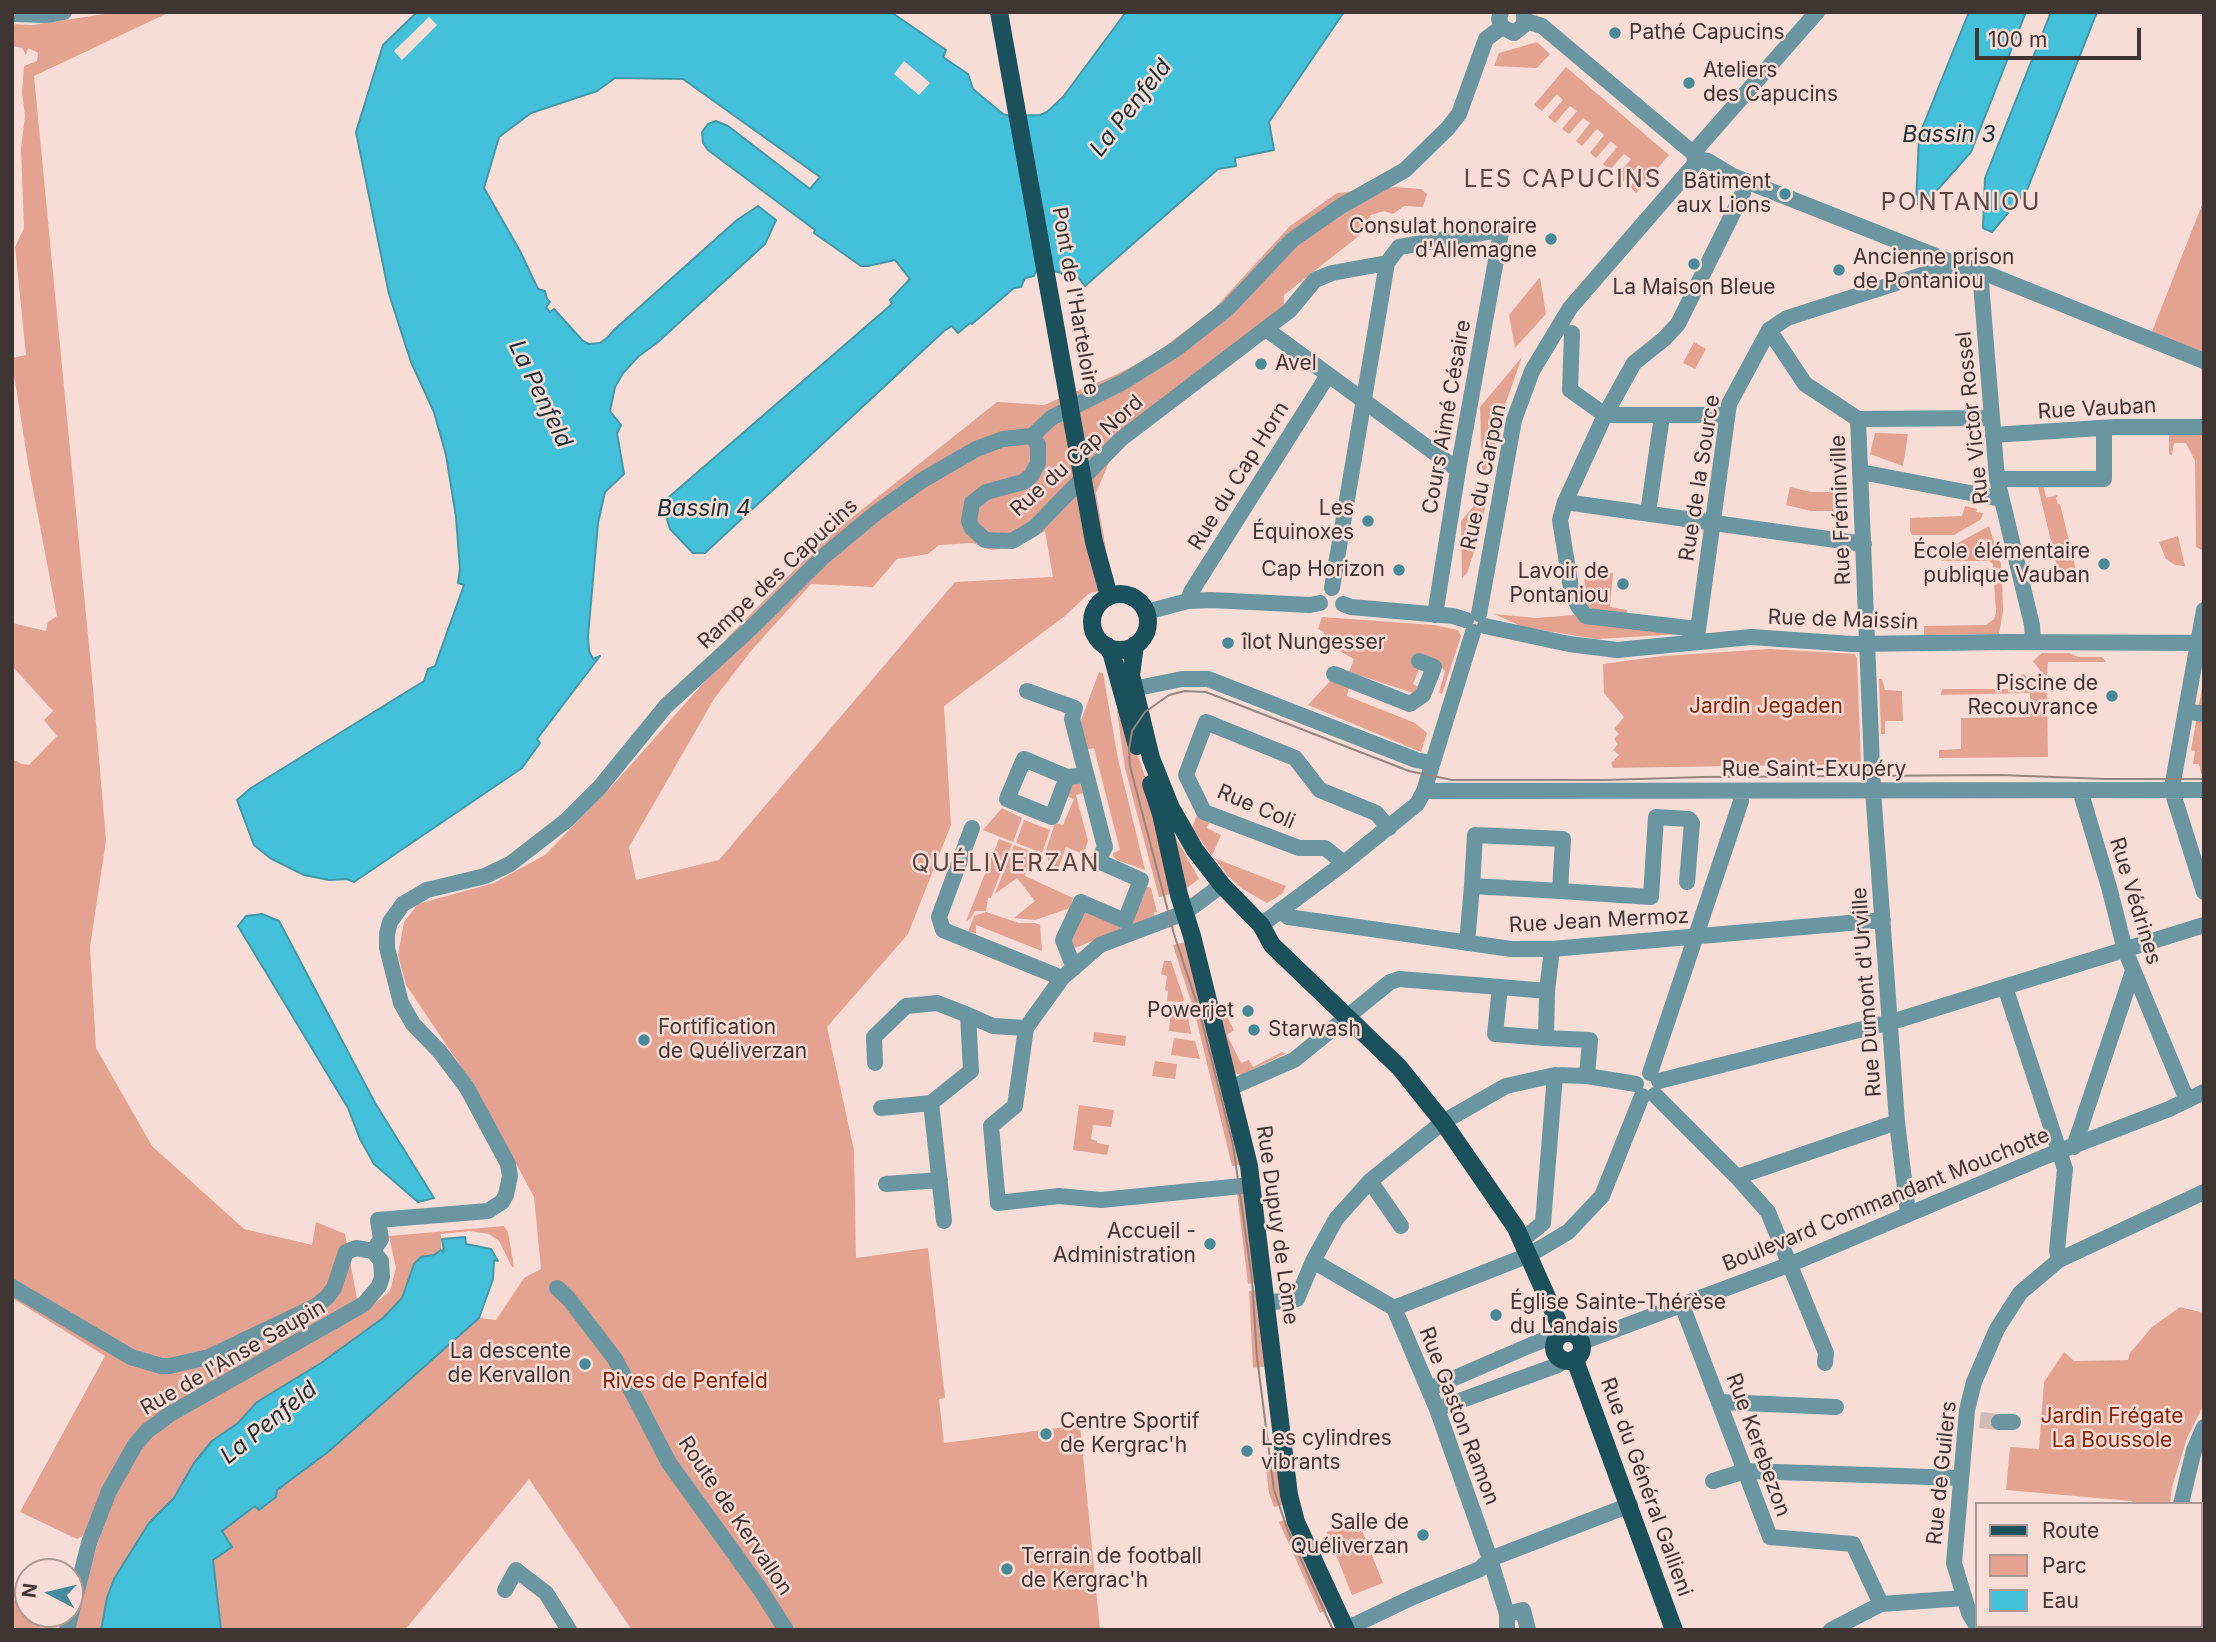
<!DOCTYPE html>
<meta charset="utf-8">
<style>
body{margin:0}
#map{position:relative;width:2216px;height:1642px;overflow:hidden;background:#f8ddd6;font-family:Inter,sans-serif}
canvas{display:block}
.frame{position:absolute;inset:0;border:14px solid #3f3532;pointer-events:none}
.legend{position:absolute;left:1975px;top:1502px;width:228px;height:126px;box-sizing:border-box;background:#f8ddd6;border:2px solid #ae9a94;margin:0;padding:9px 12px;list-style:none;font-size:21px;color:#3f3532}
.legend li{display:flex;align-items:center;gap:14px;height:35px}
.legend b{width:35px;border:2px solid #ae9a94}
.north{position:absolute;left:14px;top:1558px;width:70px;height:70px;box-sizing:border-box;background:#f8ddd6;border:2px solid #ae9a94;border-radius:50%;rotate:277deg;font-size:19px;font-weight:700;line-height:28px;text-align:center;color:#3f3532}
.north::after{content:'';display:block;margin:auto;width:24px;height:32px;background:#478b9a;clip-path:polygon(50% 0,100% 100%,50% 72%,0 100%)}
.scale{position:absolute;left:1975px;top:28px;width:166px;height:32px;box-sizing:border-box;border:4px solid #3f3532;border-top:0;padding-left:9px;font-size:21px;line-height:24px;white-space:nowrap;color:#3f3532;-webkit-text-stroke:5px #f8ddd6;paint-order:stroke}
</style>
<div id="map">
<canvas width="2216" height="1642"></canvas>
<div class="frame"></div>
<ul class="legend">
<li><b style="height:9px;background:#1b515c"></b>Route</li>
<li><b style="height:19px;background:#e4a291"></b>Parc</li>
<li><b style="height:19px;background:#43c1db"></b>Eau</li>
</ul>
<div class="north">N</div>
<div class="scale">100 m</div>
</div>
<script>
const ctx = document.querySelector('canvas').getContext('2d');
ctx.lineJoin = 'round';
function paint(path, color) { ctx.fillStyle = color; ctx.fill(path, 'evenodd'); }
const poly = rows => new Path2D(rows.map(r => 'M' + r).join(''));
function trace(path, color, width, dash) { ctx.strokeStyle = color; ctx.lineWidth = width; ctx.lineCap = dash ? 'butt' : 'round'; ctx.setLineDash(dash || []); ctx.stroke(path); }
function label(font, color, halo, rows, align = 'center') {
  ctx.font = font + ' Inter,sans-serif'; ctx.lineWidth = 5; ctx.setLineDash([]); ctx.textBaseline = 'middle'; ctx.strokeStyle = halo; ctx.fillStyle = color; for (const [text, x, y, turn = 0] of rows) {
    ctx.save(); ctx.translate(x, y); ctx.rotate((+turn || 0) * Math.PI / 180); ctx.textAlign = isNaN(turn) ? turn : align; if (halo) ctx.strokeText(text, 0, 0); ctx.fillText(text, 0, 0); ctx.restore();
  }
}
const green = poly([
 [118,12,170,12,34,76,92,677,106,840,90,947,96,1048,152,1146,244,1229,312,1245,316,1222,345,1234,360,1315,390,1291,396,1268,389,1236,504,1226,508,1232,514,1267,512,1267,499,1241,489,1234,470,1231,441,1234,441,1250,434,1255,421,1257,410,1273,402,1298,383,1318,320,1363,257,1402,238,1423,212,1441,194,1463,174,1498,149,1523,114,1579,107,1598,101,1630,75,1630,82,1594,104,1523,77,1539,20,1512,105,1356,12,1298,12,759,22,764,29,765,57,736,44,720,53,711,12,666,12,623,46,631,48,622,57,616,28,463,12,362,12,358,26,355,15,247,24,228,21,148,25,116,22,93,24,66,37,61,38,53,28,48,26,55,22,48,12,46,12,24,32,25],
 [1537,42,1550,54,1537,68,1494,66,1499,53],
 [1566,67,1669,155,1636,193,1630,187,1644,171,1639,165,1623,182,1617,176,1631,159,1624,154,1610,170,1603,164,1617,147,1611,141,1596,158,1590,153,1604,135,1597,129,1582,146,1576,141,1590,123,1583,118,1569,134,1562,129,1577,111,1570,106,1555,123,1548,117,1563,100,1557,94,1542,111,1534,105],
 [1394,187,1421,189,1427,194,1423,207,1404,206,1393,214,1384,211,1371,215,1366,222,1365,231,1284,295,1284,306,1123,429,1096,493,1113,589,1089,593,1065,616,944,706,951,825,908,934,827,1027,854,1150,856,1258,928,1248,945,1398,939,1399,944,1443,1080,1425,1100,1630,632,1630,529,1479,405,1630,221,1630,213,1560,232,1547,222,1531,256,1505,259,1509,277,1490,328,1452,479,1318,496,1320,524,1278,541,1269,534,1197,476,1089,406,985,398,955,404,922,418,904,494,883,545,855,621,776,737,645,726,639,825,539,997,402,1044,405,1113,376,1151,357,1214,309,1290,226,1337,193],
 [1045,531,1053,577,955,582,719,860,636,880,629,847,714,699,751,651,811,584,873,587,897,559,928,554,939,545,973,543,991,550,1017,547],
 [2204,200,2204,355,2151,334],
 [1540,277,1546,314,1515,348,1509,315],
 [1694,342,1706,349,1695,369,1683,363],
 [1522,357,1505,405,1491,459,1482,478,1480,407],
 [1875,433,1908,434,1903,466,1870,454],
 [2204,433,2204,551,2196,547,2195,461,2186,443,2174,443,2172,455,2169,454,2169,435],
 [2037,483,2043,483,2046,498,2058,495,2056,498,2058,504,2060,504,2078,578,2061,583],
 [1790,487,1811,492,1833,492,1833,511,1811,511,1786,505],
 [1489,488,1481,528,1473,555,1467,573,1462,578,1461,521],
 [1965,506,1977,509,1976,512,1983,513,1982,517,1980,520,1954,535,1912,535,1910,531,1910,518,1962,516],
 [1989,526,2001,564,2002,576,2003,611,1999,634,1924,635,1924,626,1986,625,1994,619,1996,613,1993,564,1989,561,1941,561,1958,543],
 [2178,536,2185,566,2183,566,2175,565,2166,559,2159,542],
 [1596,571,1613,573,1610,607,1627,610,1626,616,1591,609,1585,601,1588,600,1584,579,1594,578],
 [1494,614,1536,618,1574,615,1683,634,1596,639,1523,627],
 [1322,617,1434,625,1458,630,1461,636,1442,694,1439,693,1445,671,1438,664,1421,664,1413,684,1419,687,1416,694,1349,672,1354,659,1323,642,1324,632,1318,629],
 [1770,649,1855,654,1857,658,1861,764,1613,768,1611,763,1619,755,1613,750,1618,744,1614,739,1619,734,1614,729,1624,717,1604,693,1603,664,1662,656],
 [2042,653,2070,653,2078,657,2102,657,2106,662,2048,662,2047,675,2043,674,2033,661],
 [1099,672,1103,673,1118,759,1145,870,1117,860,1113,856,1113,853,1120,850,1094,748,1084,750,1080,723],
 [2024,674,2038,689,2047,689,2048,757,1939,758,1939,750,1961,749,1961,718,2030,717,2030,693,1941,695,1942,689,2013,689,2021,675],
 [2204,676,2204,774,2201,774,2199,764,2193,764,2195,751,2191,750],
 [1332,679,1349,687,1347,696,1415,723,1427,733,1421,752,1308,705],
 [1879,679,1882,679,1885,690,1902,691,1903,721,1885,721,1885,734,1881,734],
 [1123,710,1154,804,1170,894,1159,897,1125,768,1117,711],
 [1078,779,1083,793,1076,795,1088,841,1083,854,1066,847,1058,869,1051,866,1045,853,1055,823,1063,825,1074,799,1066,796,1071,782],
 [1002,808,1022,818,1013,842,983,830],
 [1199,809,1210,820,1207,828,1221,835,1212,856,1192,828],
 [1024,820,1050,830,1042,853,1016,843],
 [1171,829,1199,879,1184,890],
 [999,839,1012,844,991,898,988,898,986,911,975,911,970,919,966,921],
 [1014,845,1033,852,1025,876,1073,898,1070,908,1035,920,1014,918,1035,901,1017,878,995,894],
 [1214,858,1286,886,1282,894,1267,903,1241,888,1228,876],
 [1143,886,1151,888,1157,912,1154,913,1154,916,1075,948,1069,938,1084,907,1128,925],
 [986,912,1019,923,1035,923,1040,925,1042,951,976,925,976,933,968,932,974,916],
 [1190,941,1246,1164,1232,1166,1195,1014,1173,945],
 [1164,961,1171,961,1184,999,1183,1002,1167,1001,1168,991,1165,990,1167,976,1161,974],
 [1171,1009,1187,1010,1191,1034,1169,1031],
 [1227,1017,1234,1030,1227,1035,1241,1063,1249,1060,1253,1067,1282,1052,1285,1054,1241,1075,1235,1073,1221,1020],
 [1094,1032,1126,1036,1125,1046,1093,1042],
 [1174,1038,1195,1041,1200,1059,1171,1055],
 [1155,1061,1177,1064,1175,1079,1152,1076],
 [1079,1105,1114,1110,1111,1127,1093,1125,1091,1139,1097,1141,1097,1143,1109,1145,1107,1155,1073,1150],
 [1237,1193,1244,1194,1261,1282,1248,1284],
 [1262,1289,1271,1366,1253,1368,1249,1291],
 [2180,1307,2204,1313,2204,1404,2187,1438,2172,1487,2170,1504,2133,1504,2132,1501,2006,1490,2010,1447,2039,1449,2044,1382,2064,1352,2074,1361,2128,1360,2130,1353,2152,1327],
 [1282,1457,1283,1505,1274,1507,1269,1493,1265,1460],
 [1284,1520,1287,1521,1332,1607,1320,1613,1279,1522],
 [1358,1520,1383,1583,1352,1595,1327,1532],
 [12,1598,43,1630,12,1630]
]);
const water = poly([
 [417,12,891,12,946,50,943,57,968,74,973,89,1003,114,1010,116,1040,115,1047,112,1063,97,1126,12,1344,12,1269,122,1274,150,1235,158,1236,166,1218,169,1085,286,1077,276,1067,279,1061,273,1038,266,1034,276,1025,278,1021,287,1014,288,972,324,970,323,958,333,952,326,944,331,705,553,693,553,670,529,662,503,892,304,890,300,910,279,895,260,868,266,861,266,814,233,815,230,708,150,703,143,702,132,708,124,716,121,728,126,810,189,820,177,683,79,615,78,597,91,531,113,499,137,484,188,520,251,538,289,545,291,547,299,550,302,546,307,550,312,554,309,583,341,589,344,600,343,608,337,615,329,737,220,758,206,776,220,765,244,658,342,639,356,623,373,615,387,610,411,621,425,617,433,624,474,605,492,598,523,588,636,589,651,593,659,600,656,537,739,540,743,522,768,354,882,347,879,329,880,304,875,270,858,254,845,237,800,251,788,424,681,428,669,435,666,464,585,458,583,460,569,456,517,446,455,434,412,411,362,389,294,356,132,383,45,417,12],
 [1969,12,2026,12,1971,152,1923,206,1916,203,1919,136,1969,12],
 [2051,12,2097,12,2027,190,1992,232,1983,228,1985,178,2051,12],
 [262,914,279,921,375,1103,434,1198,418,1202,374,1164,360,1139,348,1108,238,926,246,916,262,914],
 [465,1237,466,1244,491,1249,498,1261,494,1260,493,1279,479,1318,328,1452,277,1490,276,1497,259,1510,255,1506,222,1531,232,1547,213,1560,221,1630,101,1630,107,1598,114,1579,149,1523,174,1498,194,1463,212,1441,238,1423,257,1402,321,1363,383,1318,402,1298,414,1264,421,1257,434,1255,441,1250,444,1252,442,1239,465,1237]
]);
const pier = poly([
 [429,17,437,25,402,60,394,51],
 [904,61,930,83,919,95,894,74]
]);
const minorTunnel = poly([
 [1980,1420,1999,1422]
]);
const minor = poly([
 [1501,12,1499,19,1502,27,1514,33,1524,25,1524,12],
 [12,14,48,15,64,12],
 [1693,153,1817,12],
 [1695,159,1708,161,1733,176,1956,264,1980,271,2204,361],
 [1980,271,1997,479,2032,625,2033,642],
 [1266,329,1458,470],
 [1769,330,1805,384,1858,419,1991,418],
 [1572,333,1570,390,1605,415,1727,415],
 [1858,419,1873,790,1897,1122,1908,1213],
 [1993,435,2115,427,2204,427],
 [1032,436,1038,445,1038,463,1031,476,1023,482,986,492,972,503,969,521,972,528,985,540,1012,541,1034,528,1121,439,1289,311,1315,280,1332,273,1387,263],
 [1861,472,2001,499],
 [1997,479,2104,479,2104,430],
 [1565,502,1864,544],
 [1648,513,1662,416],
 [1332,588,1387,263,1399,247,1493,231],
 [1188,601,1191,592,1328,375],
 [1343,604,1351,607,1453,616,1466,620],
 [2204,610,2173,782,2174,797,2204,892],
 [1146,612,1188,601,1211,600,1310,605,1320,603],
 [1479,614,1514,420,1532,371,1570,308,1694,165,1695,159,1693,153,1542,26,1526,21],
 [1435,615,1458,470,1502,227],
 [1485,626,1569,644,1617,650,1751,637,1852,644,2007,642,2204,643],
 [1697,629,1586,616,1578,606,1572,594,1560,520,1565,502,1605,415,1634,363,1664,339,1678,324,1743,193],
 [1697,637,1729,404,1769,330,1787,318,1956,264],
 [1334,674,1410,704,1423,695,1434,667,1419,661],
 [1133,689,1182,679,1208,679,1416,760,1432,763],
 [1027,691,1075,708,1072,719,1105,847,1098,861,1141,880,1125,921,1081,902,1063,940,1074,968],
 [2186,711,2204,714],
 [1067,777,1052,817,1007,799,1024,759,1067,777,1086,775],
 [2080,790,2109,887,2125,950,2187,1100],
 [1424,791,2204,790],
 [972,828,939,917,943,930,1062,978],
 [1475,835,1563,839,1560,891,1472,886,1475,835],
 [1344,863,1325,848,1299,848,1204,812,1186,775,1206,722,1295,758,1320,790,1376,813,1389,828],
 [1222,885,1184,913,1100,945,1062,978,1026,1028,1015,1106,991,1126,998,1203,1059,1196,1101,1200,1252,1185],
 [1560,891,1651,897,1656,817,1689,819,1692,823,1687,882],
 [1280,910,1288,917,1511,949,1552,949,1883,920],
 [1261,925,1344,863,1417,804,1424,791,1473,632],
 [1467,943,1472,886],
 [2005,987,2065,1169,2057,1250,2059,1260],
 [1547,991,1546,1038,1495,1034,1500,987,1547,991,1552,949],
 [968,1015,993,1026,1026,1028],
 [1546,1038,1590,1040,1587,1076],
 [875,1063,874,1037,906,1006,937,1003,968,1015,971,1071,931,1103,944,1221],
 [1650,1073,1741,801,1740,791],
 [1659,1081,1898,1020,2204,925],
 [1230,1088,1294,1060,1390,982,1399,979,1500,987],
 [1655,1095,1737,1177,1768,1212,1826,1353,1825,1363],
 [881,1108,931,1103],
 [2074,1147,2133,971],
 [1737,1177,1897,1122],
 [1370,1181,1401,1226],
 [886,1184,940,1180],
 [1522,1240,1543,1223,1555,1075],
 [373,1251,381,1239,378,1220,488,1211,502,1202,506,1195,510,1176,508,1164,467,1088,440,1052,413,1024,401,1003,387,948,387,934,390,922,403,904,427,890,485,876,510,864,567,820,599,788,666,706,752,627,824,556,876,513,921,481,976,449,1003,439,1032,436,1051,418,1123,382,1176,349,1228,308,1292,240,1341,206,1405,170,1448,128,1459,114,1486,39,1502,27],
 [1313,1261,1394,1308,1437,1409,1490,1559,1507,1614,1507,1630],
 [12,1287,131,1357,161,1366,169,1366,209,1357,316,1306,327,1297,334,1288,346,1252,356,1248,373,1251],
 [557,1288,569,1299,615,1359,669,1463,760,1589,786,1630],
 [1266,1303,1297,1299,1313,1261,1336,1219,1370,1181,1443,1122,1506,1086,1555,1075,1587,1076,1636,1084],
 [1682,1305,1770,1537,1853,1544,1881,1604],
 [1394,1308,1529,1255,1568,1232,1602,1196,1642,1096],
 [1582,1342,1791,1264,2044,1157,2169,1109,2204,1092],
 [1429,1389,1531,1345,1549,1338,1555,1340],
 [1721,1402,1836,1407],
 [1437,1409,1558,1365,1562,1360],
 [1999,1422,2013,1422],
 [1713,1481,1745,1471,1961,1478],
 [2181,1504,2194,1450,2204,1427],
 [505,1590,516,1570,546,1593,569,1630],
 [1507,1614,1523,1610,1528,1630],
 [1976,1625,1969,1613,1954,1563,1967,1410,1974,1382,1997,1329,2020,1293,2059,1260,2204,1192],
 [2200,1626,2202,1630],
 [1346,1629,1413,1597,1480,1569,1490,1559,1630,1505],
 [67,1630,89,1543,109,1491,135,1445,147,1431,170,1414,364,1304,379,1286,382,1277,381,1261,373,1251],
 [1831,1630,1881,1604,1964,1598]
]);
const major = poly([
 [999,12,1094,542,1109,596],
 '1092 622a28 28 0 1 1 56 0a28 28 0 1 1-56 0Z',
 [1135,645,1131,675,1151,758,1171,808,1195,850,1222,885,1261,925,1272,945,1399,1067,1443,1122,1516,1228,1563,1333],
 [1107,646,1112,655,1137,746],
 [1151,784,1161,814,1179,895,1192,936,1249,1166,1289,1495,1296,1522,1346,1630],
 '1554 1347a14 14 0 1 1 28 0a14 14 0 1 1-28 0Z',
 [1575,1360,1674,1630]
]);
const tram = poly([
 [1333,1630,1288,1531,1274,1490,1257,1357,1252,1279,1233,1145,1199,1010,1174,934,1130,766,1129,749,1132,731,1145,712,1169,695,1185,691,1206,692,1409,771,1452,780,1605,780,1704,777,2001,775,2105,779,2204,779]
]);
const markers = [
 [1615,33,7,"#478b9a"],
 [1689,83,7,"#478b9a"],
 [1785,194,7,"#478b9a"],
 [1551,239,7,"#478b9a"],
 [1694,264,7,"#478b9a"],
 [1839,270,7,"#478b9a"],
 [1261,364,7,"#478b9a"],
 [1368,521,7,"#478b9a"],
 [2104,564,7,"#478b9a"],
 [1399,570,7,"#478b9a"],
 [1623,584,7,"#478b9a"],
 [1228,643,7,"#478b9a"],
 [2112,696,7,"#478b9a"],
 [1248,1011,7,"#478b9a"],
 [1254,1030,7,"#478b9a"],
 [644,1040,7,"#478b9a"],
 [1210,1244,7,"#478b9a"],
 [1496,1315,7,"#478b9a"],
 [585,1364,7,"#478b9a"],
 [1046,1434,7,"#478b9a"],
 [1247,1451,7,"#478b9a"],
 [1423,1535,7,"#478b9a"],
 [1007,1569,7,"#478b9a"]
];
const poiNames = [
 ["Pathé Capucins",1629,33],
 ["Ateliers",1703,71],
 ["des Capucins",1703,95],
 ["Bâtiment",1771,182,"right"],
 ["aux Lions",1771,206,"right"],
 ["Consulat honoraire",1537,227,"right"],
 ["d'Allemagne",1537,251,"right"],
 ["Ancienne prison",1853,258],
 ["de Pontaniou",1853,282],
 ["La Maison Bleue",1694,288,"center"],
 ["Avel",1275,364],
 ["Les",1354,509,"right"],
 ["Équinoxes",1354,533,"right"],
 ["École élémentaire",2090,552,"right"],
 ["publique Vauban",2090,576,"right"],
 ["Cap Horizon",1385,570,"right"],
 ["Lavoir de",1609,572,"right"],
 ["Pontaniou",1609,596,"right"],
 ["îlot Nungesser",1242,643],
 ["Piscine de",2098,684,"right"],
 ["Recouvrance",2098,708,"right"],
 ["Powerjet",1234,1011,"right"],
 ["Fortification",658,1028],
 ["de Quéliverzan",658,1052],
 ["Starwash",1268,1030],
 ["Accueil -",1196,1232,"right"],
 ["Administration",1196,1256,"right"],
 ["Église Sainte-Thérèse",1510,1303],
 ["du Landais",1510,1327],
 ["La descente",571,1352,"right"],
 ["de Kervallon",571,1376,"right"],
 ["Centre Sportif",1060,1422],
 ["de Kergrac'h",1060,1446],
 ["Les cylindres",1261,1439],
 ["vibrants",1261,1463],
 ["Salle de",1409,1523,"right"],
 ["Quéliverzan",1409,1547,"right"],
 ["Terrain de football",1021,1557],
 ["de Kergrac'h",1021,1581]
];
const streetNames = [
 ["Pont de l'Harteloire",1075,301,80],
 ["Rue Vauban",2097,409,-3],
 ["Cours Aimé Césaire",1447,417,-80],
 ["Rue Victor Rossel",1973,418,-96],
 ["Rue du Cap Nord",1077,456,-42],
 ["Rue du Cap Horn",1239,476,-58],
 ["Rue du Carpon",1484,477,-78],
 ["Rue de la Source",1700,478,-81],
 ["Rue Fréminville",1841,510,-92],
 ["Rampe des Capucins",778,574,-43],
 ["Rue de Maissin",1843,620,2],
 ["Rue Saint-Exupéry",1814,770],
 ["Rue Coli",1256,807,23],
 ["Rue Védrines",2135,901,73],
 ["Rue Jean Mermoz",1599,921,-3],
 ["Rue Dumont d'Urville",1867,992,-94],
 ["Boulevard Commandant Mouchotte",1886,1200,-22],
 ["Rue Dupuy de Lôme",1277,1225,82],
 ["Rue de l'Anse Saupin",233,1358,-30],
 ["Rue Gaston Ramon",1459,1416,69],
 ["Rue Kerebezon",1758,1445,70],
 ["Rue de Guilers",1942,1473,-84],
 ["Rue du Général Gallieni",1646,1487,70],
 ["Route de Kervallon",735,1516,56]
];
const parkNames = [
 ["Jardin Jegaden",1766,707],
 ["Rives de Penfeld",685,1382],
 ["Jardin Frégate",2112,1417],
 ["La Boussole",2112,1441]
];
const waterNames = [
 ["La Penfeld",1131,108,-52],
 ["Bassin 3",1949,135],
 ["La Penfeld",540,394,64],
 ["Bassin 4",704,509],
 ["La Penfeld",269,1423,-39]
];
const quarterNames = [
 ["LES CAPUCINS",1563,180],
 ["PONTANIOU",1961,203],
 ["QUÉLIVERZAN",1006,864]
];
paint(green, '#e4a291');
paint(water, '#43c1db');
trace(water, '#4297a8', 2);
paint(pier, '#f8ddd6');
trace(minorTunnel, '#d3bbb5', 16, [16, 8]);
trace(minor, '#6996a1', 16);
trace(major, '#1b515c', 18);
trace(tram, '#978580', 2);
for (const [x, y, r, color] of markers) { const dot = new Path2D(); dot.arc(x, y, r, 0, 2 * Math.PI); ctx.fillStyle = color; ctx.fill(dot); trace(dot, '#f8ddd6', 2.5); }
label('21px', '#3f3532', '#f8ddd6', poiNames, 'left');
label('21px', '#3f3532', '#f8ddd6', streetNames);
label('21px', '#892103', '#f8ddd6', parkNames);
label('italic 23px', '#1a3035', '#f8ddd6', waterNames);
ctx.letterSpacing = '2px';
label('24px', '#5d4742', '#f8ddd6', quarterNames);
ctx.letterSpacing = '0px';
</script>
